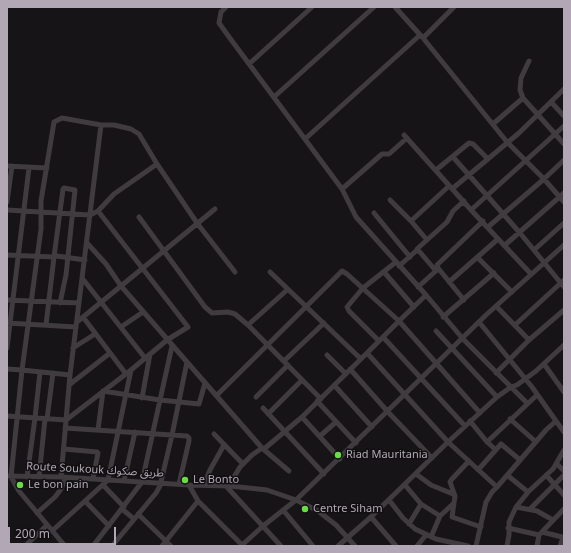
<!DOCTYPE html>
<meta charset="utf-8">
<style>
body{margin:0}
#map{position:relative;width:571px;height:553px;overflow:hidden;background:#161416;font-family:"Noto Sans",sans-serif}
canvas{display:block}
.frame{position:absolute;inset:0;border:8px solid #b2a8b5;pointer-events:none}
.scale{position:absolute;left:8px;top:527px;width:108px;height:18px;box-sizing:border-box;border:2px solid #b2a8b5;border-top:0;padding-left:5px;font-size:12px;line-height:14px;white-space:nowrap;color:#b2a8b5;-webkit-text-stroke:3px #110f11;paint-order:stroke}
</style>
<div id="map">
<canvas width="571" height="553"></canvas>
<div class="frame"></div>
<div class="scale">200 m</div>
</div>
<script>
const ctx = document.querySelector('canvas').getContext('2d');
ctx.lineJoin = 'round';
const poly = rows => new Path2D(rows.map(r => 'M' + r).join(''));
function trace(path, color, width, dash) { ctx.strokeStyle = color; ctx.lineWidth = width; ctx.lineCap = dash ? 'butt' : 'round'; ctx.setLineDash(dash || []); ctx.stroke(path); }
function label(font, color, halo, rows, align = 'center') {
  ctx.font = font + ' "Noto Sans","Noto Sans Arabic",sans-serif'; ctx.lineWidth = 3; ctx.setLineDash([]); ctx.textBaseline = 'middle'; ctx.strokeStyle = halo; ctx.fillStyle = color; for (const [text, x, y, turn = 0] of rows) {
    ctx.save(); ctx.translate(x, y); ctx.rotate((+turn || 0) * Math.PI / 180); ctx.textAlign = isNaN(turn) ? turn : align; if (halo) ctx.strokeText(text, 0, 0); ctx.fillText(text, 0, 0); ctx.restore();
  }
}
const minor = poly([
 [226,7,221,12,219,23,232,41,342,189,356,217,426,295],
 [395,7,422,37],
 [454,7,423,38,507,142,544,179,488,227],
 [529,61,521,78,520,90,523,98,564,144],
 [249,64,312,7],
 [274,97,374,7],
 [551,102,564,116],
 [493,124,523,98],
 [404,135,471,210,531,274],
 [305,139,420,35],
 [453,157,520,233,564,287],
 [564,160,544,179,564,202],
 [7,166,47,168],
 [436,170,469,143,473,144,488,159],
 [342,189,382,154,389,154,407,138],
 [452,189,519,133,564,89],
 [390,200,411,221,427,240],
 [7,202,12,166],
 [7,210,90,215,98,211,114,194,157,164],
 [471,210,564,126],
 [374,213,410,257],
 [139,217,205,307,212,313,228,312,235,314,248,325],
 [411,221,449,186],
 [87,243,106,264,121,286,187,362,172,435,160,486,156,493,112,546],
 [505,245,564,193],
 [534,250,564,223],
 [416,251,418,248,447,222,453,211,464,201],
 [7,255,54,257,63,189,64,188,75,190,66,275,60,303],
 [478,258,512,292],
 [399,266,416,251,419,251,436,271],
 [270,272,361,359],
 [384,272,414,307],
 [82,278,145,358],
 [449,282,498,239],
 [418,287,438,269],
 [287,290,248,325,321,399],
 [7,300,79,303],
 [464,300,438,268,437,265,483,221],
 [496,306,529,340],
 [83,317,126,374],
 [443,317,494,273],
 [77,322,215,209],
 [479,322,532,387,556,421],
 [7,323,76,327],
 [46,325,54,257,57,256,85,260],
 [515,325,564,280],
 [121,327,143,312],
 [436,331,497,397],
 [383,337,465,426],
 [379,341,349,311,347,307,363,288,396,262],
 [7,348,29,168],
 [73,348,95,334],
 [327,355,346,374],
 [284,361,324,323],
 [187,362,262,448,289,471],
 [544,364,564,392],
 [7,369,22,370,41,229,41,201,54,122,62,118,101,125,114,125,131,129,139,134,157,164,197,223,235,272],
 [350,369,388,412,432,458],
 [496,373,529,340,564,310],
 [69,385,110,353],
 [334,385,372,427],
 [217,395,342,271,347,274,399,321,426,295,463,339,527,403],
 [256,397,288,365],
 [142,398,150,354],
 [317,401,356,443],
 [263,408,324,474],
 [268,414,302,380],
 [7,416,66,420,131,370,167,340,188,327,98,211],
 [302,417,340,459],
 [47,419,53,373],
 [510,419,536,442],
 [470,421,487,442,496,450],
 [65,428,187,436,189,438,189,441,179,484],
 [98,430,103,391,160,400,172,346],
 [214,434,243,464],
 [320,436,336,422],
 [487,442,537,395],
 [64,449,97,452,98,453,93,479],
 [264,449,302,417,367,353],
 [557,464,564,471],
 [478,470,501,444,520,460],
 [416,474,431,485,453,494,455,496,452,517,481,527],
 [507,475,528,492],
 [546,475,564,495],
 [7,476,61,477,189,485,230,486,267,490,296,500,318,511,336,525,355,546],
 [27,477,35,418,40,372],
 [39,477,45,419],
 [61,477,70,375,101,125],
 [124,481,135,432],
 [103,485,124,507],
 [189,485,198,501,243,546],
 [204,485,210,470,224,445],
 [405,485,421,504,440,516,431,537],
 [226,486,281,546],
 [230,486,234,477,240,467,252,455,262,448],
 [497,487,546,430,556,421,564,432],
 [455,496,450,482,452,479,469,461],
 [389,500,403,518,415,529,436,539,468,546],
 [86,502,109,526],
 [516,507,537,511,553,520],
 [122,509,134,519],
 [530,509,564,475],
 [283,510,313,546],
 [37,513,55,497,61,489,66,477],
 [138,514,171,546],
 [440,516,454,503],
 [371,517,396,546],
 [409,524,421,504],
 [508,528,539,535],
 [52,531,108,480,131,370],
 [542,532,562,537,563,538,560,546],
 [25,546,47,525],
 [65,546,19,491,11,477,22,370,70,375],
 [93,546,142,482,160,400,199,404,205,383],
 [162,546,198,501],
 [241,546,263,526,296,500,486,315,564,245],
 [338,546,371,517,448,442,497,397,511,387,517,385,536,371,564,345],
 [417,546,426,535],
 [476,546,486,502,492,492,497,487,448,442,367,353,399,321,480,413],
 [507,546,509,535,509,522,516,507,529,491,553,469,564,450],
 [537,546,539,535,564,509]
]);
const markers = [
 [338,455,4,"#69dc46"],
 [185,480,4,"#69dc46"],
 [20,485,4,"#69dc46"],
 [305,509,4,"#69dc46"]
];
const poiNames = [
 ["Riad Mauritania",346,455],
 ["Le Bonto",193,480],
 ["Le bon pain",28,485],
 ["Centre Siham",313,509]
];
const streetNames = [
 ["Route Soukouk طريق صكوك",95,470,3]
];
trace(minor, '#3f3b3f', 5);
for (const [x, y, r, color] of markers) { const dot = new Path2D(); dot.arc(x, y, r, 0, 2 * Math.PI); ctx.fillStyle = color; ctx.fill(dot); trace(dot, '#110f11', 1.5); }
label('11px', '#b2a8b5', '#110f11', poiNames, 'left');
label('11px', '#b2a8b5', '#110f11', streetNames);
</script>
